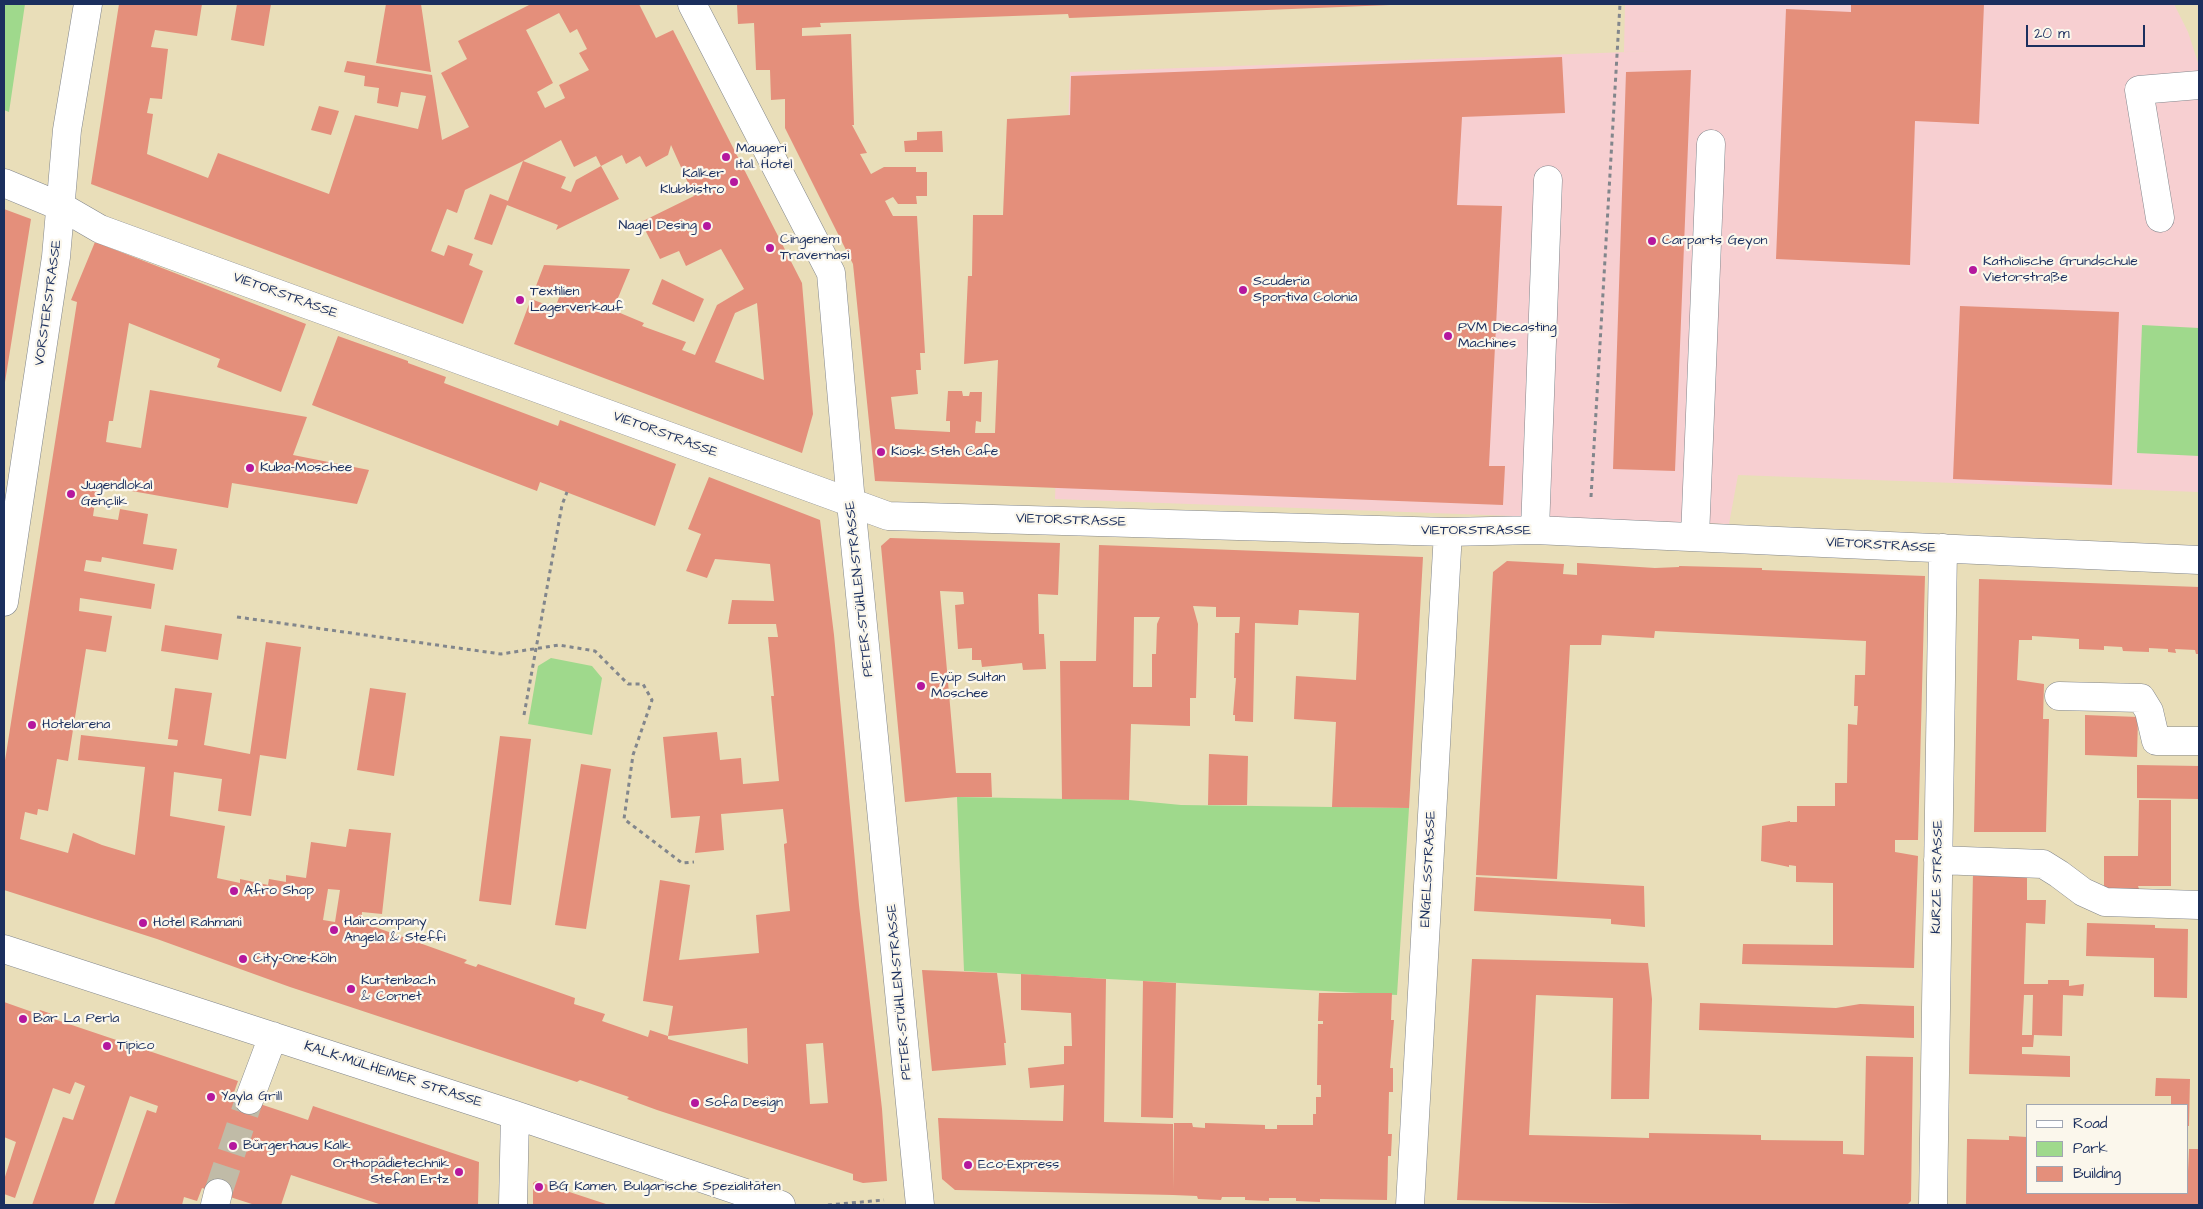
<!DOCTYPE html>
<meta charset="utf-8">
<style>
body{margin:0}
#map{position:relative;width:2203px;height:1209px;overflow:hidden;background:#e9deb9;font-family:"Architects Daughter",sans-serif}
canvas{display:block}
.frame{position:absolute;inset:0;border:5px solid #1b2f5e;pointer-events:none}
.legend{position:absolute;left:2026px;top:1104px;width:162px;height:90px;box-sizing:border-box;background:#fbf7ec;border:1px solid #a1a7b3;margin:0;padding:6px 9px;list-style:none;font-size:15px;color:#1b2f5e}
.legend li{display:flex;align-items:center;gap:10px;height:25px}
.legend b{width:25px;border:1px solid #a1a7b3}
.scale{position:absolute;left:2026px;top:25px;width:119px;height:22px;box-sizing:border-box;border:2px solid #1b2f5e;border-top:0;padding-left:6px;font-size:15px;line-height:18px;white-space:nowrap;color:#1b2f5e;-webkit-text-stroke:4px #fbf7ec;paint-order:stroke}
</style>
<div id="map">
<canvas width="2203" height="1209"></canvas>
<div class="frame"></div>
<ul class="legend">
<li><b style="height:6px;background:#fff"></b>Road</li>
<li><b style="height:14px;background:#9fd98c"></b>Park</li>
<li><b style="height:14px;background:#e48f7b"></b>Building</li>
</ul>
<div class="scale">20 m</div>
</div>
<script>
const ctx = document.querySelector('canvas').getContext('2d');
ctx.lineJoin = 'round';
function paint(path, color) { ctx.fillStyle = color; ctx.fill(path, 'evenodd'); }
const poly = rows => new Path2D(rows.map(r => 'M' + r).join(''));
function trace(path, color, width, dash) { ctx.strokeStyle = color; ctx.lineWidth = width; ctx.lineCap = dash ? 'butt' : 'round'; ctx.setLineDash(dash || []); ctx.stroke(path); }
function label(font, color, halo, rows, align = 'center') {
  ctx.font = font + ' "Architects Daughter",sans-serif'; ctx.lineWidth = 4.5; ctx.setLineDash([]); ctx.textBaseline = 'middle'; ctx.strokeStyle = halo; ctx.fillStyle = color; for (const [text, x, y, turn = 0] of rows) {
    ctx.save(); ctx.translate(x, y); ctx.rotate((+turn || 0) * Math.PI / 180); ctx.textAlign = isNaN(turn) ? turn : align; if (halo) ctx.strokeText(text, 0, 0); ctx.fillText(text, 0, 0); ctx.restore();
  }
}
const built = poly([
 [1625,4,2174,4,2188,32,2199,66,2199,492,1738,475,1729,524,1055,499,1070,72,1656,51,1624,52]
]);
const green = poly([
 [4,4,25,4,9,112,4,110],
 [2142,325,2199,328,2199,456,2137,453],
 [551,658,592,666,602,678,592,735,528,724,538,666],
 [957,797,1129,800,1181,805,1409,808,1397,995,964,971]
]);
const building = poly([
 [119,4,202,4,197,36,155,30,151,47,168,49,162,99,150,98,147,113,153,114,147,154,208,178,218,153,329,194,355,115,418,129,426,96,401,92,398,107,377,103,379,88,364,86,365,76,344,72,347,61,432,75,442,140,469,127,441,73,467,59,458,41,531,4,639,4,656,38,673,30,802,283,813,414,802,453,514,344,531,299,555,308,560,295,536,286,544,265,630,269,613,310,644,323,642,326,686,342,682,350,695,355,717,305,744,289,721,249,686,266,679,251,660,259,641,222,694,196,671,145,668,155,646,167,640,156,626,164,622,155,601,166,596,156,574,167,561,140,523,161,566,177,561,188,571,192,576,180,601,166,619,199,556,230,558,225,507,205,492,245,474,239,490,194,508,201,523,161,465,190,457,213,447,209,431,251,444,256,448,245,473,254,469,265,483,271,463,324,91,184],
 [559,13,570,33,577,29,587,49,579,53,589,70,559,85,565,98,545,108,537,92,553,83,526,30],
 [757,303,764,380,715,362,735,313],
 [237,4,271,4,264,46,231,40],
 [386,4,421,4,431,72,376,63],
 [737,4,1390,4,1390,5,1069,18,1068,14,820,23,821,27,802,28,802,36,851,34,854,125,852,125,867,153,860,154,871,174,884,167,916,167,916,172,927,172,927,196,916,196,917,204,898,204,893,197,885,201,893,216,917,216,925,353,920,353,921,370,916,370,918,394,891,397,895,429,950,432,950,421,946,421,948,391,962,391,963,396,969,396,970,392,982,392,981,422,976,421,975,433,995,433,998,360,964,364,968,276,972,276,973,215,1003,215,1007,119,1070,115,1071,76,1562,57,1565,113,1462,117,1457,205,1502,206,1489,466,1505,466,1503,505,875,481,853,264,785,128,785,99,771,100,770,70,756,70,754,23,738,24],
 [1851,4,1984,4,1979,124,1915,121,1910,265,1776,259,1786,9,1851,12],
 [1691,70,1675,471,1613,469,1626,72],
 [319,106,339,111,331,135,311,130],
 [942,131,943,152,905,152,904,141,917,140,917,132],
 [4,209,31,219,5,382,4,382],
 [95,242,306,324,281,392,217,367,220,359,129,323,113,421,109,421,106,442,141,448,150,390,307,417,293,455,369,470,357,504,232,483,228,508,126,490,126,487,98,482,93,516,118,520,120,509,148,514,143,544,177,549,173,570,102,557,101,562,86,560,84,571,155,584,151,609,80,598,79,611,112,616,106,652,86,649,68,761,57,759,48,811,38,809,37,815,25,812,20,839,68,853,73,833,102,845,135,855,145,767,78,760,81,735,177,746,178,740,168,739,175,688,212,693,204,745,250,754,266,642,301,647,286,759,260,755,251,816,218,811,222,779,174,772,170,816,225,826,217,878,240,883,240,879,268,885,269,879,286,882,286,875,306,878,311,842,346,847,349,829,391,833,382,914,362,912,361,922,467,960,464,963,476,967,478,964,575,998,574,1004,605,1014,602,1021,648,1037,650,1030,668,1036,668,1039,748,1064,747,1028,668,1036,673,1006,643,1001,660,880,690,885,679,960,759,953,756,915,790,911,784,846,784,844,787,843,783,809,721,814,724,850,695,853,700,816,671,818,663,737,717,732,720,760,741,758,743,784,779,781,771,696,774,696,768,637,778,637,776,624,728,624,732,600,774,601,770,564,715,559,707,578,686,571,701,534,688,529,709,477,820,520,834,635,859,905,882,1109,887,1181,863,1183,853,1180,853,1174,657,1110,627,1099,629,1097,580,1080,577,1082,290,987,157,939,4,890,4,767,77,302,71,300],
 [328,889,340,890,335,922,323,920],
 [823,1043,828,1103,810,1104,806,1044],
 [662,279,704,299,694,322,652,304],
 [1960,306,2119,312,2112,485,1953,479],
 [338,336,408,361,408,363,446,377,444,383,558,426,560,420,676,464,655,526,540,482,537,491,312,405],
 [890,538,1060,543,1058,595,1038,594,1039,634,1044,634,1046,669,1023,670,1022,663,982,667,981,660,972,660,972,648,958,649,955,605,964,604,963,592,940,591,956,773,991,773,992,797,957,797,905,802,881,546],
 [1099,545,1423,557,1409,808,1332,807,1336,722,1294,719,1296,676,1356,680,1359,613,1299,610,1298,625,1255,623,1253,722,1235,721,1235,715,1233,715,1236,678,1234,678,1235,633,1239,633,1240,617,1216,617,1216,607,1193,606,1198,624,1196,698,1190,698,1190,726,1131,724,1129,800,1062,799,1060,661,1096,661],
 [1134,617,1160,617,1157,624,1156,654,1152,654,1152,687,1133,687],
 [1507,561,1564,564,1563,574,1577,575,1577,563,1655,568,1679,567,1679,566,1762,568,1762,570,1925,576,1918,840,1895,840,1895,852,1918,856,1914,968,1742,964,1743,944,1833,945,1833,883,1796,882,1796,866,1789,865,1789,867,1761,861,1762,826,1790,821,1790,822,1797,822,1797,806,1835,806,1835,783,1847,783,1848,724,1857,725,1858,706,1854,706,1855,675,1865,675,1866,641,1655,631,1654,638,1602,635,1601,645,1570,645,1557,879,1476,875,1493,572],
 [1979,579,2199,587,2199,654,2196,654,2195,650,2175,649,2176,653,2168,652,2168,649,2149,648,2149,652,2123,651,2122,647,2104,646,2104,650,2079,649,2079,639,2032,636,2032,640,2019,640,2017,680,2044,684,2043,719,2049,719,2046,832,1974,832],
 [165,625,222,634,218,660,161,651],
 [370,688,406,693,394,776,357,770],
 [2085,715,2138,717,2137,757,2085,755],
 [500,736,531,739,511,905,479,901],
 [1209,754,1248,756,1247,805,1208,805],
 [581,764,611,769,586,929,555,925],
 [2137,765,2199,766,2199,799,2137,798],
 [2139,800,2171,800,2171,886,2138,886,2139,889,2104,889,2104,856,2138,856],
 [1973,873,2027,874,2027,900,2046,900,2045,924,2026,923,2024,984,2048,984,2048,980,2069,980,2069,986,2084,984,2083,996,2063,995,2062,1036,2034,1035,2033,1047,2022,1047,2022,1054,2070,1056,2070,1077,1969,1074],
 [2024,995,2033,995,2032,1035,2022,1035],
 [1476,877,1644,886,1645,927,1611,924,1611,919,1474,911],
 [2087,923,2155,925,2155,928,2188,929,2187,998,2154,997,2154,958,2086,956],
 [1472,959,1648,963,1652,999,1649,1099,1611,1099,1613,998,1536,995,1529,1135,1649,1138,1649,1133,1761,1135,1761,1140,1843,1141,1843,1154,1864,1155,1866,1056,1913,1057,1911,1201,1907,1205,1680,1205,1457,1200],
 [922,970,997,973,1006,1043,1004,1043,1006,1065,932,1071],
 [1021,974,1106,979,1104,1122,1173,1124,1173,1189,1174,1123,1192,1123,1193,1127,1205,1128,1205,1123,1265,1125,1265,1129,1277,1129,1277,1125,1313,1125,1313,1114,1316,1114,1316,1097,1321,1097,1321,1085,1317,1085,1318,1024,1323,1024,1323,1021,1318,1021,1319,993,1392,993,1391,1020,1394,1020,1390,1068,1393,1068,1393,1092,1389,1092,1388,1134,1392,1134,1391,1156,1388,1156,1387,1200,1320,1199,1320,1202,1296,1201,1296,1198,1269,1198,1269,1201,1245,1200,1245,1197,1222,1197,1221,1200,1198,1199,1197,1196,1173,1195,955,1190,942,1179,938,1118,1063,1121,1064,1085,1030,1088,1028,1068,1064,1064,1064,1046,1072,1046,1071,1013,1021,1010],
 [1143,981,1176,983,1173,1118,1141,1117],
 [4,1002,38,1014,40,1010,55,1015,54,1019,238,1081,233,1095,308,1120,313,1106,479,1162,478,1205,382,1205,291,1175,281,1205,255,1205,202,1188,197,1201,184,1197,182,1205,114,1205,147,1110,156,1113,158,1106,130,1096,93,1205,32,1205,63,1117,73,1120,85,1086,75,1082,70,1094,53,1088,15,1198,4,1194,4,1180,16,1142,4,1137],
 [1700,1003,1836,1008,1860,1004,1914,1006,1914,1038,1699,1030],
 [2156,1078,2190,1079,2189,1126,2187,1126,2187,1105,2171,1105,2171,1096,2155,1096],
 [2009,1136,2027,1137,2027,1193,2187,1193,2189,1149,2199,1149,2199,1205,1966,1205,1967,1139,2009,1140],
 [536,1181,609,1205,533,1205,533,1183]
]);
const minorTunnel = poly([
 [218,1193,249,1100]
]);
const path = poly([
 [1591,497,1620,4],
 [237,617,501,654,559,645,595,651,628,684,643,684,652,700,633,755,624,819,682,863,694,862],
 [524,715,562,505,567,492],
 [828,1205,884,1200]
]);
const minor = poly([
 [692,4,831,273,851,503,920,1205],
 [4,183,62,207,100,229,888,516,1448,532,1535,530,2199,560],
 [2160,218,2139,90,2199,85],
 [1535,530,1548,180],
 [1695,537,1711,144],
 [4,602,56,257,67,130,88,4],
 [2059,696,2141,698,2149,711,2156,741,2199,741],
 [1938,860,2043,864,2059,874,2083,892,2105,902,2199,905],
 [4,949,515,1115,781,1205],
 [249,1100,273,1036],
 [215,1205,218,1193],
 [513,1205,515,1115],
 [1410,1205,1448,532],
 [1933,1205,1943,548]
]);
const markers = [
 [726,157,5,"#b5179e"],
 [734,182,5,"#b5179e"],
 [707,226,5,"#b5179e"],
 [1652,241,5,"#b5179e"],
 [770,248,5,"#b5179e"],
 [1973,270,5,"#b5179e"],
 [1243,290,5,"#b5179e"],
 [520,300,5,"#b5179e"],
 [1448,336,5,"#b5179e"],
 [881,452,5,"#b5179e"],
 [250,468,5,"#b5179e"],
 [71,494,5,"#b5179e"],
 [921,686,5,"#b5179e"],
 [32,725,5,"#b5179e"],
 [234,891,5,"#b5179e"],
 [143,923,5,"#b5179e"],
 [334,930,5,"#b5179e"],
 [243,959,5,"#b5179e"],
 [351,989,5,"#b5179e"],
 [23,1019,5,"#b5179e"],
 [107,1046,5,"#b5179e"],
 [211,1097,5,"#b5179e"],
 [695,1103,5,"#b5179e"],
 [233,1146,5,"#b5179e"],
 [968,1165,5,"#b5179e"],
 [459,1172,5,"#b5179e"],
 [539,1187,5,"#b5179e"]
];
const poiNames = [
 ["Maugeri",736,149],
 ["Ital. Hotel",736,165],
 ["Kalker",724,174,"right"],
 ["Klubbistro",724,190,"right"],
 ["Nagel Desing",697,226,"right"],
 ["Cingenem",780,240],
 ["Travernasi",780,256],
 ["Carparts Geyon",1662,241],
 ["Katholische Grundschule",1983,262],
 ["Vietorstraße",1983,278],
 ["Scuderia",1253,282],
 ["Sportiva Colonia",1253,298],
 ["Textilien",530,292],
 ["Lagerverkauf",530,308],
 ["PVM Diecasting",1458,328],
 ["Machines",1458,344],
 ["Kiosk Steh Cafe",891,452],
 ["Kuba-Moschee",260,468],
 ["Jugendlokal",81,486],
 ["Gençlik",81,502],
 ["Eyüp Sultan",931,678],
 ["Moschee",931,694],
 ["Hotelarena",42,725],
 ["Afro Shop",244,891],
 ["Haircompany",344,922],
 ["Angela & Steffi",344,938],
 ["Hotel Rahmani",153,923],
 ["City-One-Köln",253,959],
 ["Kurtenbach",361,981],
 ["& Cornet",361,997],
 ["Bar La Perla",33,1019],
 ["Tipico",117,1046],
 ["Yayla Grill",221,1097],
 ["Sofa Design",705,1103],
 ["Bürgerhaus Kalk",243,1146],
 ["Orthopädietechnik",449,1164,"right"],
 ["Stefan Ertz",449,1180,"right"],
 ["Eco-Express",978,1165],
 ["BG Kamen, Bulgarische Spezialitäten",549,1187]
];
const streetNames = [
 ["VIETORSTRASSE",285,296,20],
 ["VORSTERSTRASSE",49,303,-82],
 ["VIETORSTRASSE",665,435,20],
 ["VIETORSTRASSE",1071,521,2],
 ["VIETORSTRASSE",1476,531],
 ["VIETORSTRASSE",1881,546,3],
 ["PETER-STÜHLEN-STRASSE",860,589,-96],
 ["ENGELSSTRASSE",1429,869,-87],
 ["KURZE STRASSE",1938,877,-89],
 ["PETER-STÜHLEN-STRASSE",900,992,-95],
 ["KALK-MÜLHEIMER STRASSE",393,1075,18]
];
paint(built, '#f7cfd1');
paint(green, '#9fd98c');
paint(building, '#e48f7b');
trace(minorTunnel, '#c0bba7', 28, [28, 14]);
trace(minor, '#82868c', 29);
trace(path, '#82868c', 3, [4, 4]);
trace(minor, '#fff', 28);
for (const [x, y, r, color] of markers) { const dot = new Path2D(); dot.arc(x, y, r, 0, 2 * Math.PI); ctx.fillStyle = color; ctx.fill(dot); trace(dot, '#fbf7ec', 2); }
label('14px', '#1b2f5e', '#fbf7ec', poiNames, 'left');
label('14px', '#1b2f5e', '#fbf7ec', streetNames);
</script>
